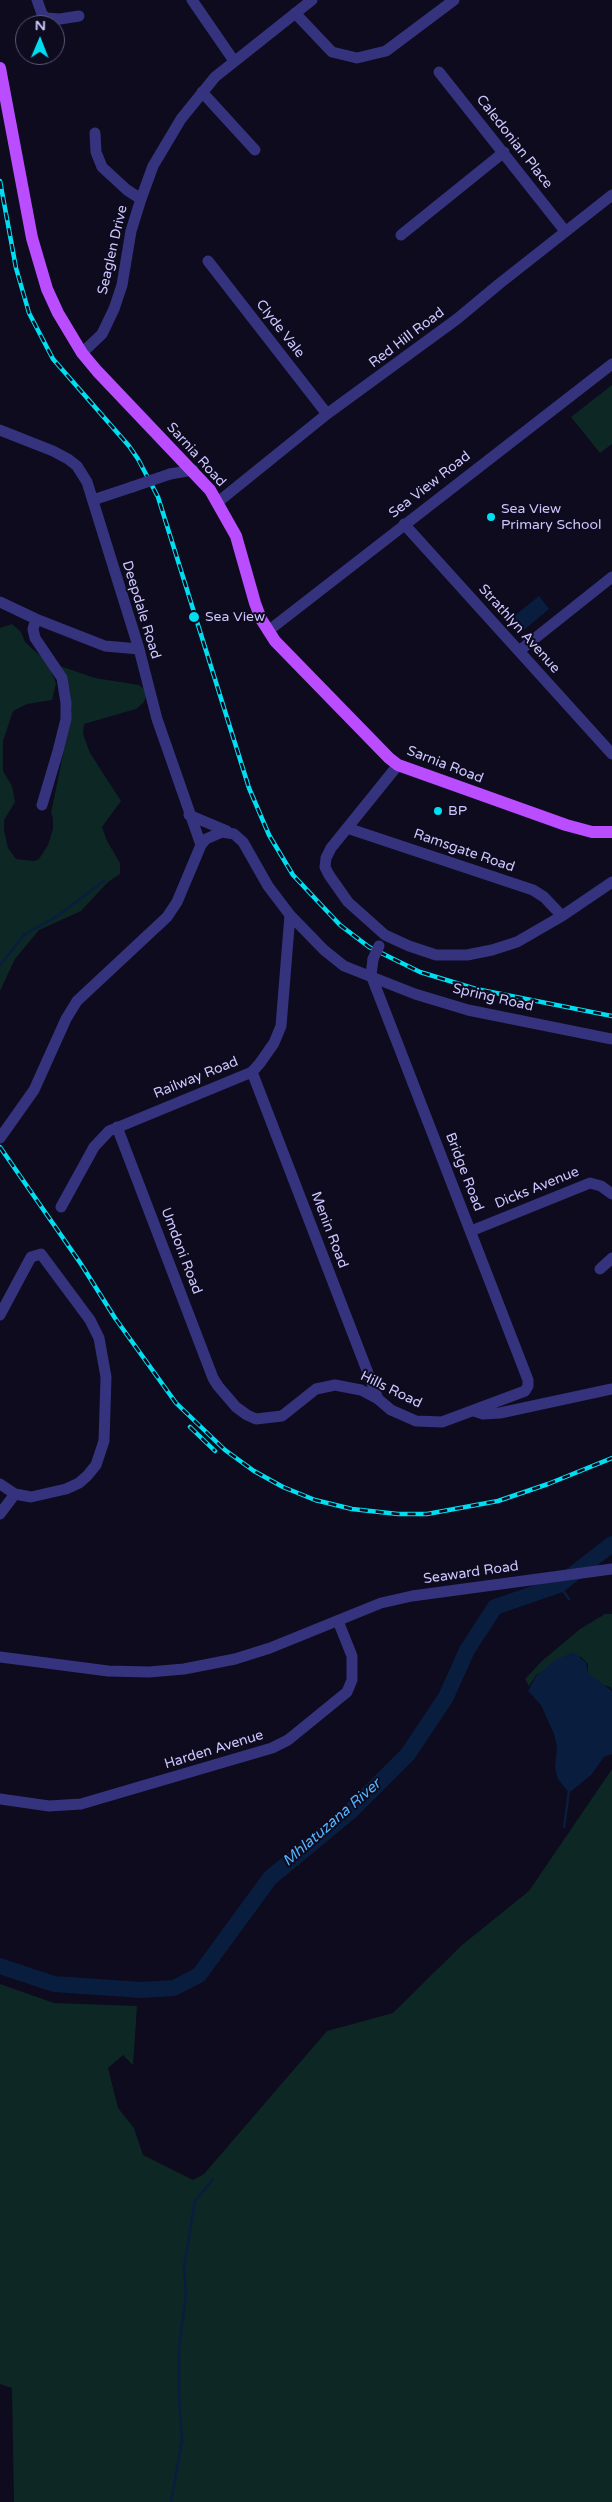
<!DOCTYPE html>
<style>
body{margin:0}
#map{position:relative;width:612px;height:2502px;overflow:hidden;background:#0d0b1d;font-family:"Varela Round",sans-serif}
canvas{display:block}
.north{position:absolute;left:15px;top:15px;width:50px;height:50px;box-sizing:border-box;background:#0d0b1d;border:1px solid #595677;border-radius:50%;rotate:1deg;font-size:14px;font-weight:700;line-height:20px;text-align:center;color:#ccc6ff}
.north::after{content:'';display:block;margin:auto;width:18px;height:22px;background:#00def1;clip-path:polygon(50% 0,100% 100%,50% 72%,0 100%)}
</style>
<div id="map">
<canvas width="612" height="2502"></canvas>
<div class="north">N</div>
</div>
<script>
const ctx = document.querySelector('canvas').getContext('2d');
ctx.lineJoin = 'round';
function paint(path, color) { ctx.fillStyle = color; ctx.fill(path, 'evenodd'); }
const poly = rows => new Path2D(rows.map(r => 'M' + r).join(''));
function trace(path, color, width, dash) { ctx.strokeStyle = color; ctx.lineWidth = width; ctx.lineCap = dash ? 'butt' : 'round'; ctx.setLineDash(dash || []); ctx.stroke(path); }
function label(font, color, halo, rows, align = 'center') {
  ctx.font = font + ' "Varela Round",sans-serif'; ctx.lineWidth = 4; ctx.setLineDash([]); ctx.textBaseline = 'middle'; ctx.strokeStyle = halo; ctx.fillStyle = color; for (const [text, x, y, turn = 0] of rows) {
    ctx.save(); ctx.translate(x, y); ctx.rotate((+turn || 0) * Math.PI / 180); ctx.textAlign = isNaN(turn) ? turn : align; if (halo) ctx.strokeText(text, 0, 0); ctx.fillText(text, 0, 0); ctx.restore();
  }
}
const green = poly([
 [612,385,612,444,600,453,571,417],
 [12,624,21,632,25,642,48,663,56,683,52,700,27,704,13,711,3,741,3,771,12,786,15,802,4,820,4,830,8,848,16,859,34,861,39,859,48,845,53,829,53,818,51,813,72,710,66,676,60,666,95,678,139,685,144,689,146,696,144,702,136,709,84,724,83,734,90,753,121,801,102,827,107,841,120,863,120,874,108,882,81,911,39,930,15,959,0,991,0,628],
 [605,1614,612,1614,612,1690,610,1687,594,1682,588,1675,588,1664,581,1657,572,1655,536,1675,529,1686,525,1679,542,1661,580,1629],
 [612,1769,612,2502,14,2502,12,2388,0,2384,0,1984,54,2003,137,2006,133,2065,123,2055,108,2068,118,2108,134,2128,143,2155,193,2180,204,2174,327,2031,393,2013,462,1945,529,1891]
]);
const water = poly([
 [539,596,549,609,524,630,513,617],
 [574,1652,586,1663,588,1673,612,1691,612,1754,604,1757,591,1775,569,1793,558,1779,555,1767,557,1747,554,1734,541,1705,528,1691,536,1676,555,1660]
]);
const stream = poly([
 [0,965,25,934,56,917,104,881],
 [559,1585,569,1599],
 [564,1827,569,1791],
 [171,2502,182,2440,179,2395,179,2346,186,2296,184,2267,195,2201,213,2179]
]);
const river = poly([
 [0,1966,54,1984,142,1990,174,1988,199,1975,270,1878,351,1811,408,1754,446,1697,467,1650,495,1607,559,1585,612,1544]
]);
const minor = poly([
 [37,0,42,14,46,18,60,19,79,16],
 [192,0,234,61],
 [295,13,332,52,357,58,386,51,454,0],
 [439,72,565,231],
 [202,92,255,150],
 [95,133,96,152,102,167,127,190,141,199],
 [401,235,504,152],
 [208,261,327,414],
 [82,353,102,334,114,309,122,285,131,231,141,199,153,166,181,119,215,77,312,0],
 [0,430,53,451,68,459,77,466,87,482,139,649,157,719,201,845],
 [170,474,193,470],
 [93,500,132,487],
 [218,502,327,414,457,319,499,284,612,195],
 [404,524,612,754],
 [0,602,36,619,105,646,139,649],
 [36,619,33,629,35,638,62,678,66,703,66,719,58,751,42,805],
 [268,631,612,364],
 [519,651,612,577],
 [398,765,331,848,326,858,325,867,329,875,348,902,385,935,409,946,436,955,467,955,492,950,517,942,562,916,612,882],
 [189,815,227,831],
 [347,828,533,890,544,897,562,916],
 [252,1072,378,1399],
 [117,1127,213,1378,218,1386,236,1407,247,1415,256,1419,282,1416,316,1389,335,1385,361,1390,378,1399,391,1410,416,1421,442,1422,525,1391,528,1386,528,1380,371,975,373,959],
 [0,1138,34,1090,66,1019,77,1001,167,917,177,902,201,845,206,839,222,832,234,834,243,842,268,886,290,915,324,950,344,966,415,994,468,1010,612,1039],
 [61,1207,94,1147,109,1131,252,1072,260,1063,274,1043,281,1026,290,915],
 [471,1231,590,1183,601,1186,612,1194],
 [600,1269,612,1258],
 [0,1315,31,1257,41,1254,90,1320,99,1338,106,1377,104,1441,96,1465,87,1476,79,1483,66,1489,31,1497,15,1494,0,1484],
 [474,1411,483,1414,500,1413,612,1389],
 [0,1514,15,1494],
 [0,1657,108,1671,149,1672,184,1669,235,1659,270,1648,381,1603,412,1596,612,1569],
 [0,1799,49,1806,81,1804,272,1748,288,1740,347,1692,352,1680,352,1656,338,1621]
]);
const major = poly([
 [0,68,32,238,47,289,58,313,82,353,97,371,210,490,236,536,255,603,261,619,275,641,389,758,398,765,566,825,592,832,612,832]
]);
const rail = poly([
 [0,181,16,268,29,313,53,359,129,446,138,459,158,497,249,788,269,835,293,875,340,925,369,947,420,972,476,989,612,1016],
 [0,1147,81,1264,115,1318,176,1403,225,1450,254,1471,283,1487,315,1500,352,1509,398,1514,427,1514,498,1501,548,1484,612,1458],
 [190,1427,215,1451]
]);
const minorBridge = poly([
 [132,487,170,474],
 [373,959,379,946]
]);
const markers = [
 [491,517,5,"#00def1"],
 [194,617,6,"#00def1"],
 [438,811,5,"#00def1"]
];
const streetNames = [
 ["Caledonian Place",514,142,52],
 ["Seaglen Drive",113,250,-77],
 ["Clyde Vale",280,329,52],
 ["Red Hill Road",407,338,-37],
 ["Sarnia Road",196,455,48],
 ["Sea View Road",430,485,-38],
 ["Deepdale Road",141,610,73],
 ["Strathlyn Avenue",519,629,48],
 ["Sarnia Road",445,765,21],
 ["Ramsgate Road",464,851,19],
 ["Spring Road",493,998,13],
 ["Railway Road",196,1078,-22],
 ["Bridge Road",464,1172,69],
 ["Dicks Avenue",537,1188,-22],
 ["Menin Road",329,1230,69],
 ["Umdoni Road",181,1251,69],
 ["Hills Road",391,1390,26],
 ["Seaward Road",471,1573,-8],
 ["Harden Avenue",214,1750,-17]
];
const poiNames = [
 ["Sea View",501,509],
 ["Primary School",501,525],
 ["Sea View",205,617],
 ["BP",448,811]
];
const waterNames = [
 ["Mhlatuzana River",332,1823,-41]
];
paint(green, '#0d2725');
paint(water, '#091d3e');
trace(stream, '#091d3e', 2.5);
trace(river, '#091d3e', 16);
trace(minor, '#35337e', 11);
trace(major, '#b94dff', 12);
trace(rail, '#00def1', 4.5);
trace(rail, '#0d0b1d', 2.5, [8]);
trace(minorBridge, '#35337e', 11);
for (const [x, y, r, color] of markers) { const dot = new Path2D(); dot.arc(x, y, r, 0, 2 * Math.PI); ctx.fillStyle = color; ctx.fill(dot); trace(dot, '#0d0b1d', 2); }
label('14px', '#ccc6ff', '#0d0b1d', streetNames);
label('14px', '#ccc6ff', '#0d0b1d', poiNames, 'left');
label('italic 15px', '#54b3ff', '#0d0b1d', waterNames);
</script>
